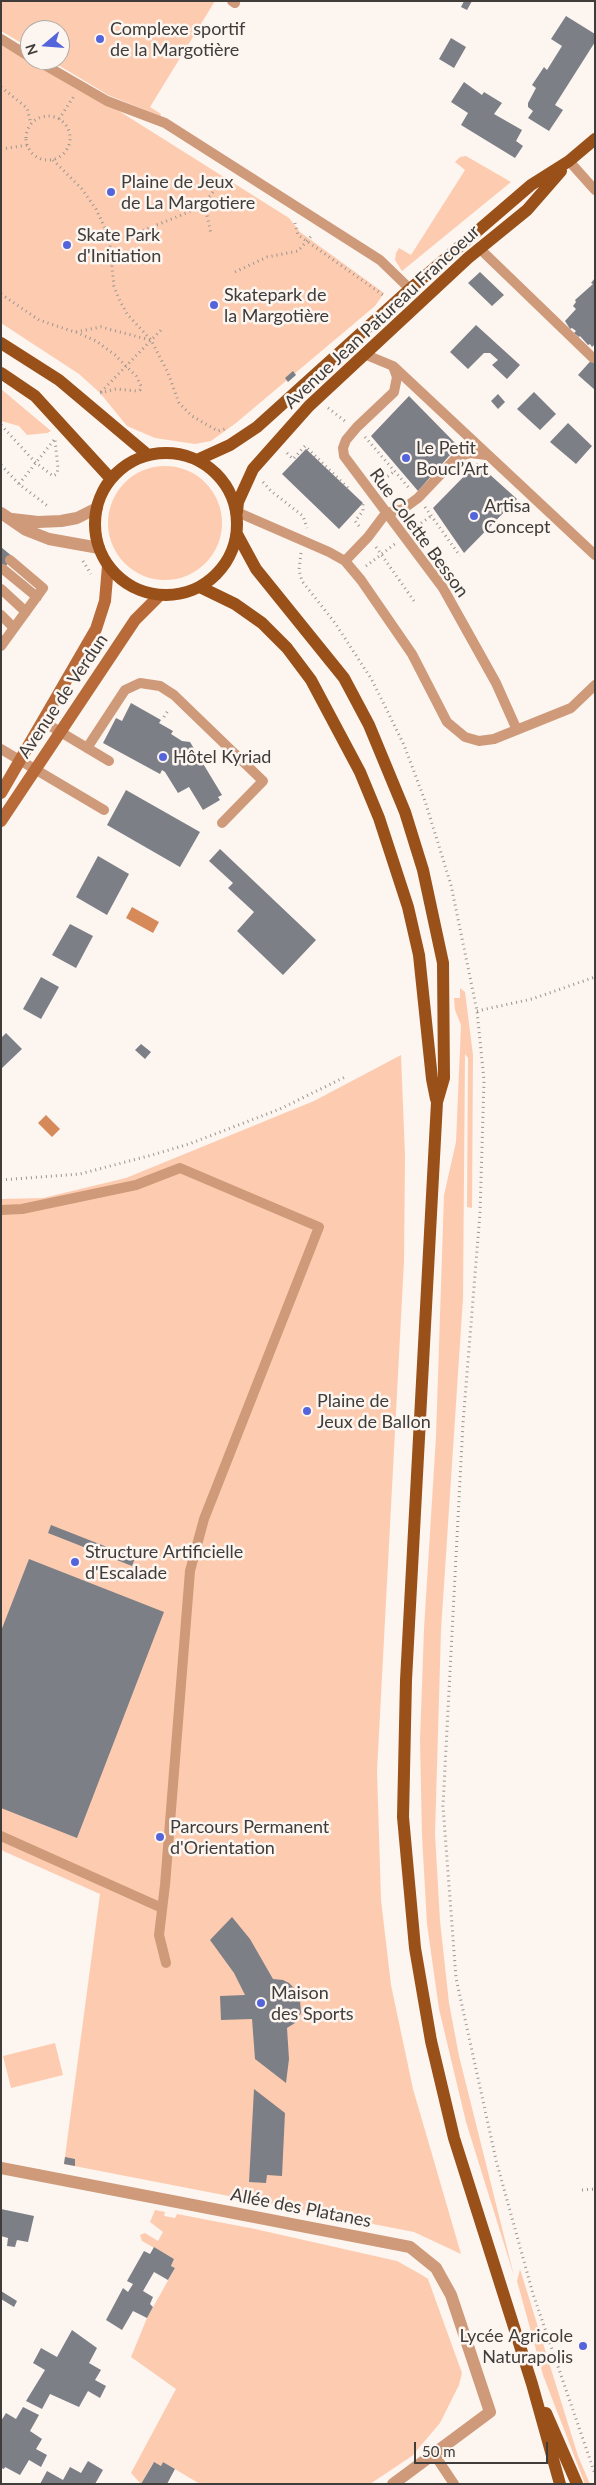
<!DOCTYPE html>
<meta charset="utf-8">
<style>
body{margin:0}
#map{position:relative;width:596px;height:2485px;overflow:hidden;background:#fcf5f0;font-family:Lato,sans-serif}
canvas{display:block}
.frame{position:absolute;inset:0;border:2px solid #3f3c3a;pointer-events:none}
.north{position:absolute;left:20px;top:20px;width:50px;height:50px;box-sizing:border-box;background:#fcf5f0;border:1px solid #b0aba7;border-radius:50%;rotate:252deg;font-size:14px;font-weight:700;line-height:20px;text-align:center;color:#3f3c3a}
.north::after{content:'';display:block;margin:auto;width:18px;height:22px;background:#5465db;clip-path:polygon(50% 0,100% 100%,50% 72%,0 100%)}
.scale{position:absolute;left:414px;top:2442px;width:134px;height:22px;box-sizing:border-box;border:2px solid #3f3c3a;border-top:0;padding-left:6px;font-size:15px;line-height:18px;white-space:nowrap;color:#3f3c3a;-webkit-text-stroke:4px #fcf5f0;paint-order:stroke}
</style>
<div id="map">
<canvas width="596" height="2485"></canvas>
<div class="frame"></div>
<div class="north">N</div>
<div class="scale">50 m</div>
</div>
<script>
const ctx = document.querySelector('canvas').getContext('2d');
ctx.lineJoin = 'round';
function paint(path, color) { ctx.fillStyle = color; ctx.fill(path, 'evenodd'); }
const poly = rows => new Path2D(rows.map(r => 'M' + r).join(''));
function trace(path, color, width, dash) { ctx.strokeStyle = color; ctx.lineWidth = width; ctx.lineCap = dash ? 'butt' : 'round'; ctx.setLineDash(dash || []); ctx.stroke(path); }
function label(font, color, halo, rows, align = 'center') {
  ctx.font = font + ' Lato,sans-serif'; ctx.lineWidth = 5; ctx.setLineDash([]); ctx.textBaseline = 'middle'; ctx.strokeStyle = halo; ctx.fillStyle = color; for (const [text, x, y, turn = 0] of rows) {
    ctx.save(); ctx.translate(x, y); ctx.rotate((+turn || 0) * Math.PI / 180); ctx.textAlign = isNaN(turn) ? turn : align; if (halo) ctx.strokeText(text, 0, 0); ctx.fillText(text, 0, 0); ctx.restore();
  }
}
const green = poly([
 [1,1,215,1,150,107,161,114,160,116,108,95,50,60,60,60,60,30,30,30,30,48,1,31],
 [1,45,119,111,289,218,300,232,384,293,375,306,236,423,211,441,195,444,155,438,127,426,100,393,79,374,1,323],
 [466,156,511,182,402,271,395,260,396,253,399,248,411,255,465,170,455,162,460,157],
 [1,389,51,431,47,433,27,435,19,426,1,421],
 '108 523a57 57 0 1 1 114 0a57 57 0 1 1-114 0Z',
 [460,988,465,992,473,1055,472,1208,467,1207,468,1058,465,1054,463,1298,441,1630,435,1834,440,1921,449,2003,459,2056,514,2276,466,2122,439,2009,427,1924,422,1836,420,1740,424,1629,436,1436,444,1195,456,1142,461,1025,455,1010,454,998,460,998],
 [401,1055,405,1156,404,1261,377,1771,381,1900,391,1985,413,2089,461,2254,414,2232,64,2164,100,1894,1,1850,1,1199,43,1198,126,1178,314,1101],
 [55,2043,63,2075,11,2088,3,2056],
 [155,2210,165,2212,164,2216,175,2218,177,2214,255,2229,397,2261,422,2275,428,2279,462,2373,459,2385,440,2423,412,2456,370,2484,200,2484,163,2462,161,2466,153,2463,141,2484,131,2473,176,2389,131,2357,147,2318,175,2268,171,2266,174,2259,142,2241,140,2235,145,2233,158,2241,163,2232,150,2222],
 [520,2269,578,2456,590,2484,585,2484,543,2375,517,2281]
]);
const water = poly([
 [132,907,159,922,153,933,126,918],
 [46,1115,60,1129,52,1137,38,1123]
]);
const building = poly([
 [464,1,472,1,467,10,461,7],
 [566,16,595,34,595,42,555,105,563,110,549,131,528,118,533,111,528,107,528,103,536,88,532,85,544,67,547,70,562,46,551,39],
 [451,38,466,47,454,68,439,59],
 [464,82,482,95,484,92,502,103,494,114,522,130,516,141,523,146,515,158,461,125,468,113,451,102],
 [480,272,504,295,492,306,468,283],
 [595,278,595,344,592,347,590,344,588,345,580,336,579,337,574,333,576,331,572,328,570,329,565,321,576,309,573,306,576,302,575,300,593,284,591,283],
 [476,325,520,365,507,379,492,365,498,360,490,353,484,353,468,369,450,352],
 [595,356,595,390,578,375],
 [293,371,296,375,288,382,285,378],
 [534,392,556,414,540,430,517,409],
 [498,394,505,402,498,409,491,401],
 [409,396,458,446,418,491,371,436],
 [568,423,592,446,576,464,550,442],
 [306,449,363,503,339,529,282,474],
 [477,463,517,499,464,553,433,508],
 [1,547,13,557,1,572],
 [131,703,161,720,159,723,173,731,171,734,182,741,190,742,222,795,218,797,220,800,203,810,189,787,178,793,165,772,162,770,160,774,103,743,116,718,122,721],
 [126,790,200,832,180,867,107,825],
 [220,849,316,940,283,975,237,931,254,912,228,888,233,883,209,861],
 [98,856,129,874,107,915,76,897],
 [70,924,93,936,76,968,52,955],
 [41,977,59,987,41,1019,23,1009],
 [6,1033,22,1049,1,1069,1,1038],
 [141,1044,151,1052,145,1059,135,1050],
 [51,1525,135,1558,132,1566,48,1533],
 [29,1559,164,1612,77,1838,1,1808,1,1631],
 [232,1917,250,1939,273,1979,283,1980,289,1983,297,1991,300,2000,301,2013,295,2023,287,2028,289,2059,286,2083,255,2059,252,2019,221,2020,220,1996,245,1995,234,1973,210,1940],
 [254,2089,285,2113,282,2176,267,2175,266,2183,249,2182],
 [65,2157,75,2159,75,2166,64,2164],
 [1,2209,34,2216,28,2242,17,2240,15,2247,7,2246,8,2238,1,2236],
 [154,2247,174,2259,171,2266,175,2268,168,2280,154,2272,143,2291,153,2297,150,2304,153,2307,147,2318,133,2311,122,2330,106,2320,123,2288,128,2292,133,2284,127,2281,144,2251,150,2254],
 [1,2291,17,2301,14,2307,1,2299],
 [72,2330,97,2348,89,2363,101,2370,95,2380,106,2386,100,2398,88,2391,79,2407,50,2394,42,2409,26,2401,45,2370,33,2363,41,2348,57,2357],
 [23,2407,39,2415,30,2431,42,2439,36,2449,47,2455,41,2467,29,2460,20,2475,5,2467,4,2469,1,2468,1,2421,6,2413,16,2419],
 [88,2461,103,2470,95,2484,40,2484,47,2471,63,2480,70,2467,81,2473],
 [154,2462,161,2466,163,2462,175,2469,167,2484,141,2484]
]);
const path = poly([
 [1,87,27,108,31,124],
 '26 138a22 22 0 1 1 44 0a22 22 0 1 1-44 0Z',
 [59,119,74,96],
 [1,149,28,145],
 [53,160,82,189,96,209,109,237,114,286,118,297,127,314,151,340,168,373,179,403,192,416,218,431,225,429],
 [204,201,211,234],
 [295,223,298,235,383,295],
 [109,237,129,236,189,212,210,196,224,177],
 [235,272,267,257,298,251,313,234],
 [1,294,39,320,75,332,101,327,150,340],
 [76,332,96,341,115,355,136,376,141,386,140,390,137,391,116,389,100,393],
 [101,392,161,330],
 [328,408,345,421],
 [1,425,35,462,53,476,57,474,58,468,55,440],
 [365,437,410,489],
 [287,453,293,459,305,446,349,489],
 [1,465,19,484,49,507],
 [378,479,388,476,395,471],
 [263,482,271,491,303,516,307,528],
 [19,484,54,440],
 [425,507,460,556],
 [359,526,355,521,363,511,363,504],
 [413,529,431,516],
 [376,547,414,601],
 [301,553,299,570,302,581,335,623,372,680,404,745,425,801,451,885,477,1011,484,1080,480,1213,463,1423,443,1806,456,1978,496,2160,533,2294,595,2474],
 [83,561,91,574],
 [366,566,395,544],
 [164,717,169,709],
 [477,1011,532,999,595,977],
 [1,1180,80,1174,152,1155,189,1144,280,1109,345,1077],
 [582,2190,595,2189]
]);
const service = poly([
 [232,1,235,3],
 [1,39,30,57],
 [36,60,107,101,165,123,380,260,410,289],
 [569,161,595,190],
 [479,248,593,358],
 [364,354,393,366,595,555],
 [393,366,397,377,394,392,357,427,346,440,343,448,344,456,443,588,496,683,517,730],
 [237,512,329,552,345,561,361,580,412,654,447,722,465,737,479,741,494,739,571,708,595,685],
 [345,561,368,537,386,513,403,509,418,498,457,457,470,453,486,455],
 [3,569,37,597],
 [1,589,26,612],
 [1,615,14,628],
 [1,646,43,588,10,560],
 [42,721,109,761],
 [87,748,125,690,140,683,160,686,174,695,263,781,222,823],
 [1,749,104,810],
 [1,1210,22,1209,136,1185,180,1168,319,1227,204,1519,190,1571,165,1885,159,1935,166,1963],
 [1,1836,162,1908],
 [434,2454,454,2484]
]);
const minor = poly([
 [1,513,26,530,49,539,99,548],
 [12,519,38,522,61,521,77,518,97,508],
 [1,2168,410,2247,436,2268,451,2295,490,2412,393,2484]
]);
const secondary = poly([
 [1,793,96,629,105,601,108,566],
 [1,821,135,620,160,595]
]);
const primary = poly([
 [1,343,59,380,148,455],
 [1,373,35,396,111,479],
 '95 524a71 71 0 1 1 142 0a71 71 0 1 1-142 0Z',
 [197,460,230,445,257,427,410,289,531,185,569,161,595,139],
 [237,512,238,502,253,469,309,406,468,258,527,210,561,171],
 [237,534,256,569,344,678,369,725,405,812,423,870,443,963,444,1078,437,1102,406,1680,403,1817,415,1948,431,2041,454,2138,532,2384,560,2484],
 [200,587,235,604,262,623,287,648,311,680,360,772,379,818,408,907,419,955,432,1079,436,1099],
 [546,2413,577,2484]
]);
const markers = [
 [100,39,5,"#5465db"],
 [111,192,5,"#5465db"],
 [67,245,5,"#5465db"],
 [214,305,5,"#5465db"],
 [406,458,5,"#5465db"],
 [474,516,5,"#5465db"],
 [163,757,5,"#5465db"],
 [307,1411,5,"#5465db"],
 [75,1562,5,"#5465db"],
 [160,1837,5,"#5465db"],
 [261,2003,5,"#5465db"],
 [583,2346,5,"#5465db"]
];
const poiNames = [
 ["Complexe sportif",110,29],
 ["de la Margotière",110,50],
 ["Plaine de Jeux",121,182],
 ["de La Margotiere",121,203],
 ["Skate Park",77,235],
 ["d'Initiation",77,256],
 ["Skatepark de",224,295],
 ["la Margotière",224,316],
 ["Le Petit",416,448],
 ["Boucl’Art",416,469],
 ["Artisa",484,506],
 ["Concept",484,527],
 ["Hôtel Kyriad",173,757],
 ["Plaine de",317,1401],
 ["Jeux de Ballon",317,1422],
 ["Structure Artificielle",85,1552],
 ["d'Escalade",85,1573],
 ["Parcours Permanent",170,1827],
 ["d'Orientation",170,1848],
 ["Maison",271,1993],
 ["des Sports",271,2014],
 ["Lycée Agricole",573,2336,"right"],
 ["Naturapolis",573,2357,"right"]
];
const streetNames = [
 ["Avenue Jean Patureau Francoeur",382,317,-43],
 ["Rue Colette Besson",419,533,54],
 ["Avenue de Verdun",63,696,-56],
 ["Allée des Platanes",301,2208,11]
];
paint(green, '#fdccb0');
paint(water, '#d68959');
paint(building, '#7d7f86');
trace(path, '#9a9591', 3, [1, 4]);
trace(service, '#cf9a7a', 10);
trace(minor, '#cf9a7a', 12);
trace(secondary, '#b86b38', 12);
trace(primary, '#9a5019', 12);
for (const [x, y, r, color] of markers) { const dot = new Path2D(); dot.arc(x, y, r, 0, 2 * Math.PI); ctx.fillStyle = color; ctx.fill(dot); trace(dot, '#fcf5f0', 2); }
label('18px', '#3f3c3a', '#fcf5f0', poiNames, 'left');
label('18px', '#3f3c3a', '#fcf5f0', streetNames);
</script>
